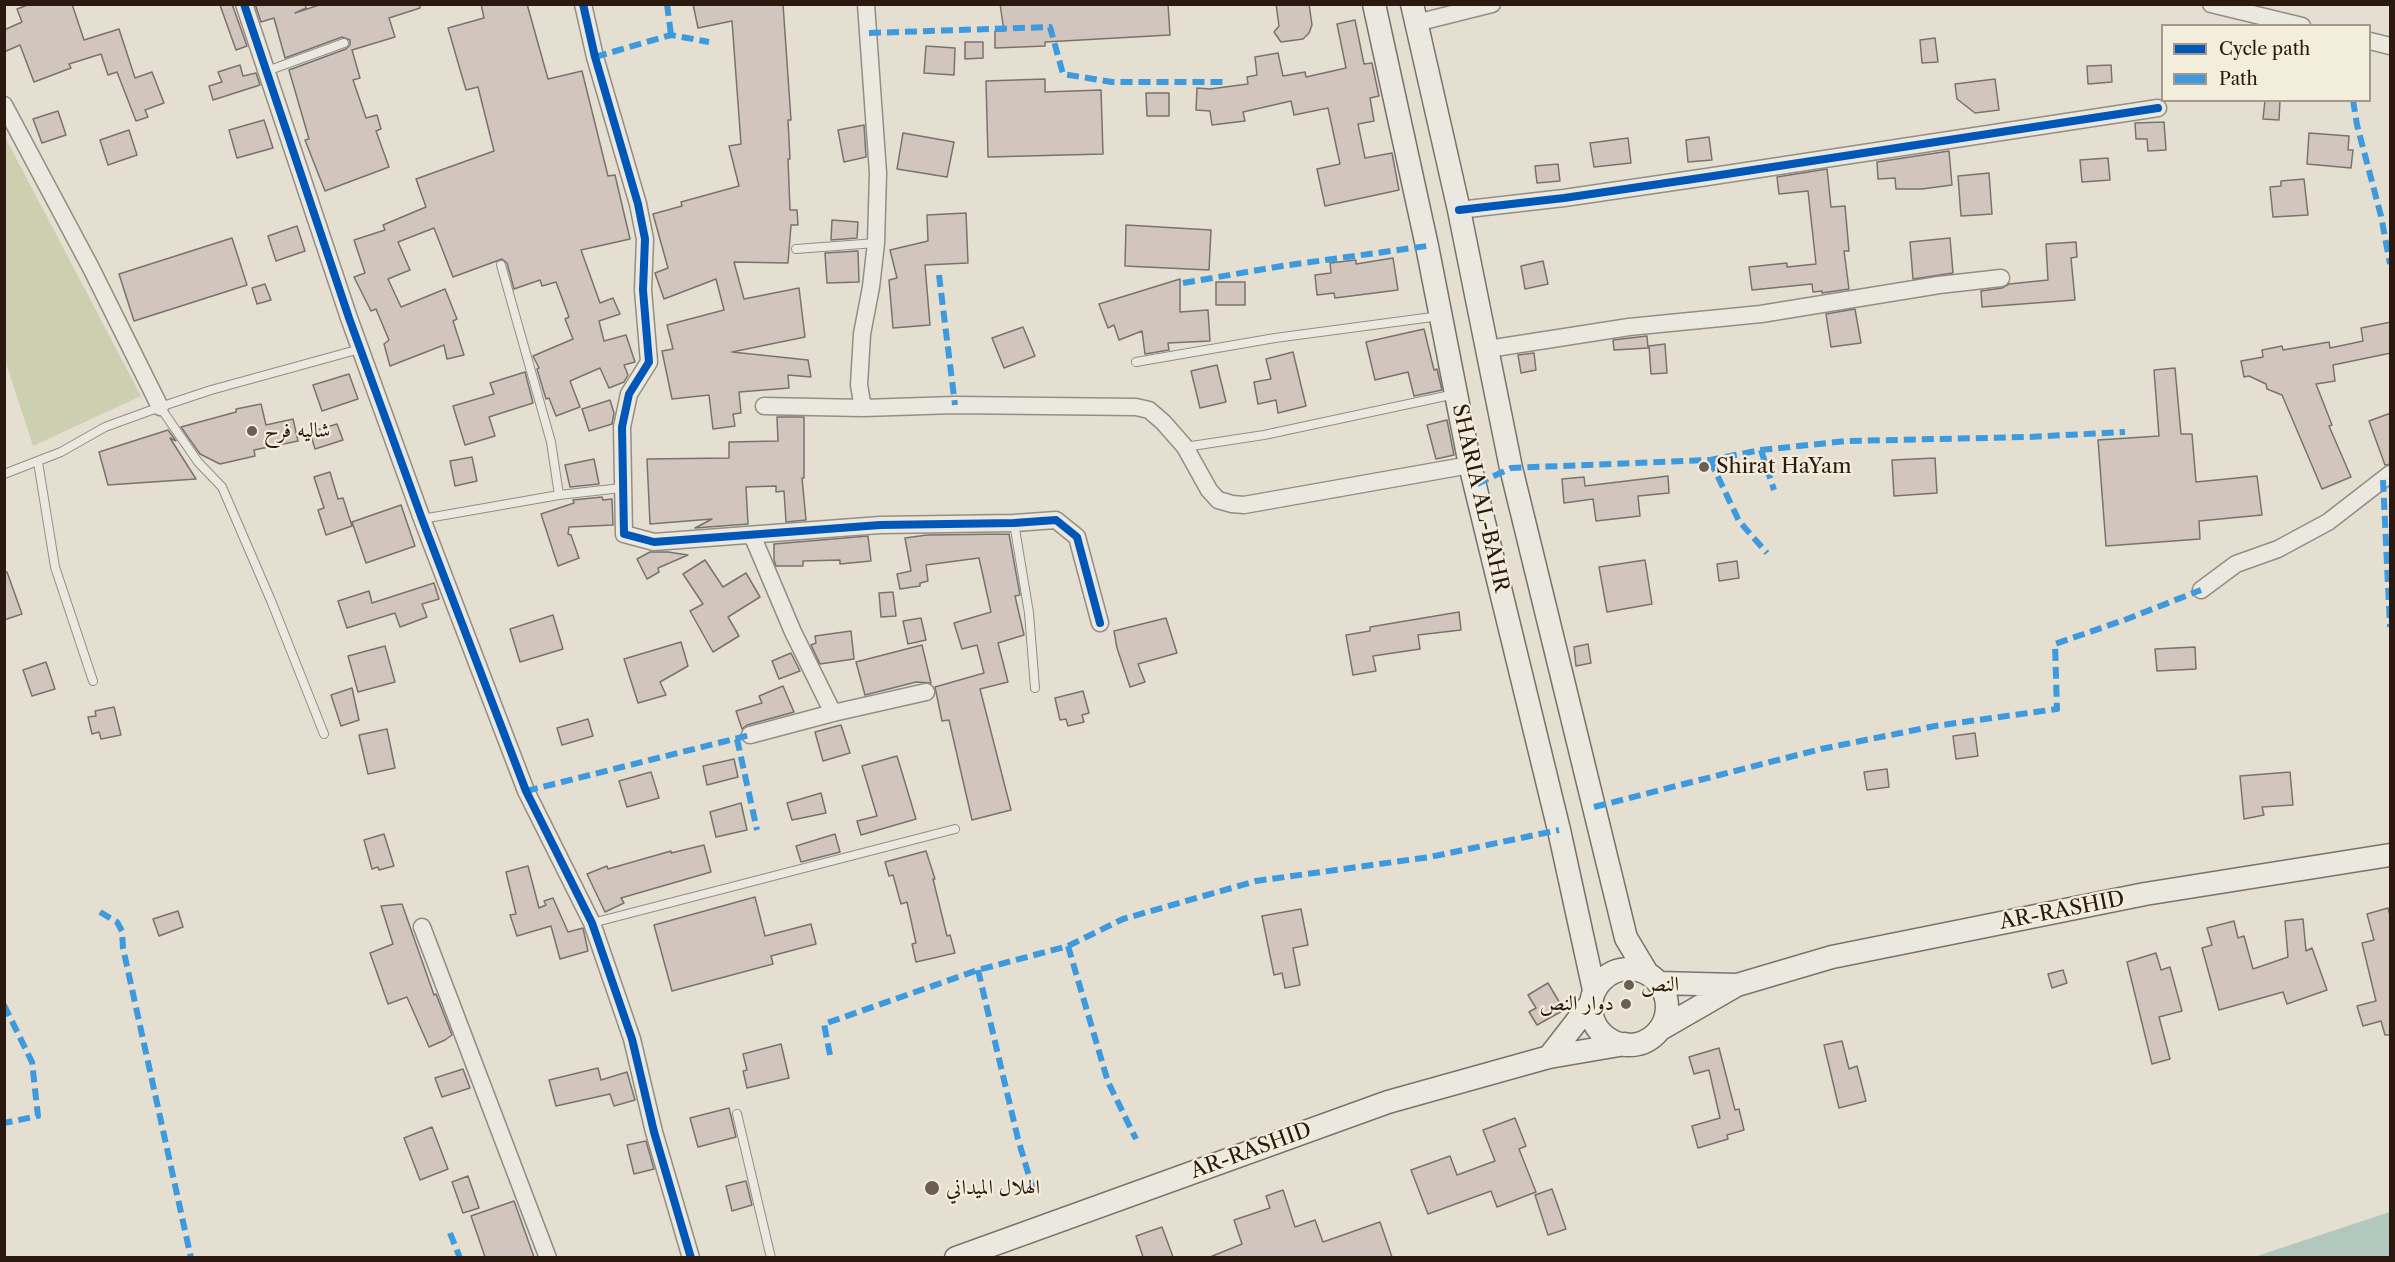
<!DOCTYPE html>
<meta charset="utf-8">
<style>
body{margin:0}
#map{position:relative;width:2395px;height:1262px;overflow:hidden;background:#e4dfd1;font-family:"Libre Caslon Text",serif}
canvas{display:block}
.frame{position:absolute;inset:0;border:6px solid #2b180e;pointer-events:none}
.legend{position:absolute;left:2161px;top:24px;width:210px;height:78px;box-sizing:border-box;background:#f3eddc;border:2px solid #a3988a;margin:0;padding:8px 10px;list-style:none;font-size:18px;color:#2b180e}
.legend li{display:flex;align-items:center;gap:12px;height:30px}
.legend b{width:30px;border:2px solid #a3988a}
</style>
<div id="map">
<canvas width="2395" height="1262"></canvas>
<div class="frame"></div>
<ul class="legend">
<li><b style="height:8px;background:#0057b8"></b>Cycle path</li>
<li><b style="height:8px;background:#3d9ade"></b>Path</li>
</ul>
</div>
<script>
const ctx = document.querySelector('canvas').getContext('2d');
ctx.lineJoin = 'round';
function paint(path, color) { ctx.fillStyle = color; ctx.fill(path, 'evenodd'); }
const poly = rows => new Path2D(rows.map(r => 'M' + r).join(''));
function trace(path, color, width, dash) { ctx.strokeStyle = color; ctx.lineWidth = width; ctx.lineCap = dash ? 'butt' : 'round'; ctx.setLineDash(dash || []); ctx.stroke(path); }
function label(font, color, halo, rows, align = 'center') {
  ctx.font = font + ' "Libre Caslon Text",Amiri,serif'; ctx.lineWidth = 4.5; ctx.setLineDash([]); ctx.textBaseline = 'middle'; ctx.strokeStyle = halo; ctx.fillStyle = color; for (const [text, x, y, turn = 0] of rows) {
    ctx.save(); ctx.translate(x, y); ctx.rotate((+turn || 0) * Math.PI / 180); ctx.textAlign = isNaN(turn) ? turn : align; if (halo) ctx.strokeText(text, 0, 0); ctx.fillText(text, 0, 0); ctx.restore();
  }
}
const green = poly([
 [5,137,141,396,33,446,5,360]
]);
const water = poly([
 [2390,1212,2390,1257,2253,1257,2254,1257]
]);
const building = poly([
 [30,4,72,4,84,40,119,29,135,78,152,72,164,103,145,110,148,117,136,121,117,72,108,75,101,54,69,64,71,68,34,82,20,45,4,52,4,30,22,22,17,9,30,4],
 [232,4,247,46,236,50,220,5,232,4],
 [255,4,306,4,306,8,295,13,322,4,420,4,420,8,389,18,395,37,352,50,360,78,353,80,366,118,377,115,381,129,376,131,389,167,325,191,305,140,309,139,289,70,346,49,350,45,350,40,342,37,285,58,274,18,261,22,255,4],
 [481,4,527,4,548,79,582,71,608,176,615,175,630,239,581,250,600,303,613,298,620,314,599,321,604,341,626,335,635,362,624,365,628,375,624,382,609,388,600,368,570,381,580,407,556,416,549,398,546,399,537,369,539,368,533,356,573,339,565,319,569,317,556,282,542,286,540,280,514,289,507,263,502,259,453,277,434,228,398,242,410,270,388,279,401,307,445,289,457,319,453,321,464,355,447,359,444,345,390,366,384,344,389,340,376,309,371,311,354,277,365,273,354,240,385,230,383,225,426,207,416,179,494,151,478,87,466,90,448,28,484,18,481,4],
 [693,4,783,4,791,120,788,120,790,159,788,159,790,210,797,210,798,225,791,225,788,263,734,262,744,299,799,288,805,337,732,352,808,360,811,377,788,375,789,388,739,392,741,413,733,414,735,426,713,429,709,395,672,399,662,351,673,349,667,325,724,310,716,279,664,299,655,273,668,268,653,214,682,206,681,202,739,186,729,146,741,144,732,21,698,28,693,4],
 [1000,4,1168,4,1170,35,1045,42,1045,46,995,48,995,31,1004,31,1000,4],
 [1276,4,1309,4,1312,25,1309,33,1303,39,1281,42,1274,32,1279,26,1276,4],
 [1355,20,1364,64,1372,63,1379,96,1370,98,1374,121,1358,124,1365,158,1392,153,1399,190,1325,206,1317,169,1340,164,1328,108,1294,115,1291,101,1243,112,1245,121,1212,125,1210,111,1196,110,1197,88,1210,89,1248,84,1247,77,1257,75,1255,57,1278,53,1283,76,1305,72,1306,77,1346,68,1337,24,1355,20],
 [1935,38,1938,62,1922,63,1920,40,1935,38],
 [965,42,983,42,983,58,965,59,965,42],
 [926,46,955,48,954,75,924,73,926,46],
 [240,65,243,76,256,73,260,85,213,100,209,86,222,82,218,72,240,65],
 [2111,65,2112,82,2088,84,2087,66,2111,65],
 [1045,79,1045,92,1101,90,1103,154,988,157,986,81,1045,79],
 [1995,79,1999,110,1975,113,1957,99,1955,84,1995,79],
 [1146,93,1169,93,1169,116,1147,116,1146,93],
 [2265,100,2280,100,2279,120,2263,119,2265,100],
 [58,111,66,135,42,143,33,119,58,111],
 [264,120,273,148,237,158,229,130,264,120],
 [2164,122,2166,150,2148,151,2147,139,2136,139,2135,123,2164,122],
 [864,125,866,157,844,162,838,130,864,125],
 [129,130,137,155,108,165,100,140,129,130],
 [903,133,954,142,947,177,897,169,903,133],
 [2309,133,2349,136,2348,150,2353,150,2351,168,2307,164,2309,133],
 [1709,137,1712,160,1688,162,1686,140,1709,137],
 [1628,138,1631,163,1594,167,1590,143,1628,138],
 [1949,151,1952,185,1922,189,1896,189,1895,178,1878,179,1877,162,1949,151],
 [2108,158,2110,180,2082,182,2080,160,2108,158],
 [1558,164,1560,181,1537,183,1535,166,1558,164],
 [1827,169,1831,207,1845,206,1849,251,1844,251,1849,289,1822,293,1822,291,1813,292,1812,284,1752,290,1749,267,1787,263,1787,267,1816,264,1808,191,1779,194,1777,177,1827,169],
 [1989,173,1992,214,1961,216,1958,176,1989,173],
 [2304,179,2308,215,2273,217,2270,187,2281,186,2281,181,2304,179],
 [966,213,968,263,925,265,930,325,893,328,889,280,897,278,890,250,928,241,927,215,966,213],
 [832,220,858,222,857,238,831,240,832,220],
 [1126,225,1211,230,1209,270,1125,266,1126,225],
 [297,226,305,251,276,261,268,236,297,226],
 [232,238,247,285,134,321,119,274,232,238],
 [1950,238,1953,273,1913,279,1910,242,1950,238],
 [2076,242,2077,257,2071,258,2075,300,1982,307,1981,291,2002,288,2009,284,2048,280,2046,244,2076,242],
 [858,251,859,282,827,283,825,253,858,251],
 [1393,258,1398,290,1335,298,1334,293,1317,295,1315,275,1331,273,1330,263,1356,260,1356,264,1393,258],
 [1543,261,1548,284,1525,289,1521,266,1543,261],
 [1180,279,1180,312,1208,310,1210,341,1168,343,1169,350,1145,354,1142,331,1119,340,1114,325,1108,328,1099,304,1180,279],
 [1216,282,1245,282,1245,305,1216,305,1216,282],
 [265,284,271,300,257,304,252,288,265,284],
 [1855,309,1861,343,1831,347,1826,314,1855,309],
 [2391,322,2391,353,2333,365,2335,381,2316,384,2332,425,2329,426,2351,477,2322,489,2282,395,2267,389,2266,384,2249,376,2244,377,2241,361,2263,357,2262,350,2282,346,2283,350,2329,342,2330,348,2363,341,2361,328,2391,322],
 [1023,327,1035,356,1004,368,992,338,1023,327],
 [1424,329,1434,370,1437,369,1442,390,1414,396,1408,372,1375,380,1366,342,1424,329],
 [1647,336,1648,348,1614,350,1613,340,1647,336],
 [1665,344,1667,373,1651,374,1649,346,1665,344],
 [1293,352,1306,406,1278,413,1276,400,1258,404,1254,382,1271,379,1266,359,1293,352],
 [1534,353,1536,370,1521,373,1518,355,1534,353],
 [1217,365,1226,402,1200,408,1191,371,1217,365],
 [2175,368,2181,434,2192,434,2196,482,2257,476,2262,515,2199,521,2200,539,2106,546,2098,440,2159,436,2154,370,2175,368],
 [525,372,533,403,489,417,495,436,465,445,453,406,494,394,490,383,525,372],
 [349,374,358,399,322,411,313,385,349,374],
 [610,400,614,413,612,424,589,431,582,409,610,400],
 [261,404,266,425,293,419,298,441,254,450,255,456,220,464,200,454,181,427,236,412,236,409,261,404],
 [2391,413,2391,464,2385,465,2369,421,2391,413],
 [777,417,804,417,804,478,802,478,806,520,786,522,784,491,776,492,776,486,746,487,748,524,695,528,712,519,650,524,647,459,729,458,729,442,778,441,777,417],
 [1447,420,1454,455,1436,459,1427,425,1447,420],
 [337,424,343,440,315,449,310,432,337,424],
 [168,430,176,441,170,438,196,479,108,485,99,452,168,430],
 [472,457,477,481,455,486,450,461,472,457],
 [1935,458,1937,493,1894,496,1892,460,1935,458],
 [594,459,599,484,570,487,565,465,594,459],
 [330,472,338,499,343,498,352,526,326,535,318,510,324,508,314,477,330,472],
 [1668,476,1669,493,1638,496,1640,516,1596,521,1593,499,1564,503,1562,479,1584,477,1585,486,1668,476],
 [602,497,603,500,612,499,613,525,569,527,568,534,571,535,579,558,558,566,541,514,574,503,573,500,602,497],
 [401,505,415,546,366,563,352,522,401,505],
 [1009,534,1020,595,1015,596,1024,635,998,643,1008,682,980,689,1011,810,972,820,949,720,942,721,935,687,984,673,977,645,962,649,954,623,991,612,979,558,926,565,928,581,920,583,920,586,900,589,897,574,911,571,905,538,927,535,1009,534],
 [868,536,871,561,840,564,840,560,803,561,803,566,776,566,774,560,774,544,868,536],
 [650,552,668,552,688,555,658,568,659,572,647,579,637,559,650,552],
 [705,560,723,587,746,573,760,597,728,617,739,636,713,652,690,611,703,604,683,574,705,560],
 [1645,560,1652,604,1607,612,1599,567,1645,560],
 [1737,561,1739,578,1719,581,1717,564,1737,561],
 [4,572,7,572,22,614,4,620,4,572],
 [434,583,439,599,422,604,427,617,400,627,395,613,347,628,338,601,369,591,372,603,434,583],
 [893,592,896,616,881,617,879,593,893,592],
 [1459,612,1461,630,1418,635,1420,649,1373,656,1376,671,1353,675,1346,635,1370,631,1370,627,1459,612],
 [553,615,563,649,520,662,510,629,553,615],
 [921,618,926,640,908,644,903,621,921,618],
 [1166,618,1177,653,1138,664,1145,682,1130,687,1117,648,1114,631,1166,618],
 [851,631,854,659,820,664,811,645,816,643,815,636,851,631],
 [681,642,688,666,660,682,666,695,638,703,624,659,681,642],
 [1588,644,1591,663,1576,666,1574,647,1588,644],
 [922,645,931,683,916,682,865,695,856,662,922,645],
 [385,646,395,682,358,692,348,656,385,646],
 [2195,647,2196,669,2157,671,2155,649,2195,647],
 [791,653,800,671,779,679,772,661,791,653],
 [46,662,55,689,32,696,23,670,46,662],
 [783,686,794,712,747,725,742,729,736,711,762,703,759,696,783,686],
 [352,688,359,720,341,726,331,695,352,688],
 [1083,691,1089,713,1082,715,1084,722,1068,726,1066,719,1060,720,1055,698,1083,691],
 [114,707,121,735,101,739,99,732,92,734,88,717,96,716,95,711,114,707],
 [588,719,593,736,562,745,557,728,588,719],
 [841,725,850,753,823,761,815,732,841,725],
 [387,729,395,768,368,774,359,735,387,729],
 [1975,733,1978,756,1956,759,1953,736,1975,733],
 [897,756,916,819,861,835,857,821,877,816,862,766,897,756],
 [734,759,738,777,707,785,703,766,734,759],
 [1887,769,1889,787,1867,790,1864,772,1887,769],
 [651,772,659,798,627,807,619,781,651,772],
 [2290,772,2293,805,2262,807,2264,815,2244,819,2240,776,2290,772],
 [821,793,826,813,792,820,787,803,821,793],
 [741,803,747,830,716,837,710,812,741,803],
 [384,834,394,866,379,870,378,867,372,869,364,840,384,834],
 [835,834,840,852,801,862,796,846,835,834],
 [704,845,711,872,621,898,624,903,605,912,587,874,607,866,608,869,671,851,671,853,704,845],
 [926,851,935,879,933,879,947,936,950,935,955,953,916,962,912,944,916,943,907,902,901,904,893,875,889,876,885,862,926,851],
 [528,866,539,908,546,905,544,901,553,898,568,932,583,928,588,951,560,959,551,926,517,936,510,915,516,914,506,872,528,866],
 [755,897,765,936,811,924,816,944,771,956,773,964,672,991,654,925,755,897],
 [402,904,434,995,436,994,452,1035,445,1040,429,1047,407,997,388,1004,370,953,393,944,381,906,402,904],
 [2388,908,2391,919,2391,1035,2385,1035,2381,1021,2363,1026,2357,1006,2376,1001,2362,943,2374,940,2367,914,2388,908],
 [1301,909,1308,945,1293,948,1300,985,1285,988,1282,973,1274,975,1262,916,1301,909],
 [178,911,183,927,159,936,153,919,178,911],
 [2303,919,2306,951,2312,948,2327,990,2287,1004,2283,992,2219,1010,2202,948,2212,945,2207,928,2234,921,2238,938,2244,936,2253,969,2288,957,2285,921,2303,919],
 [2156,953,2161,970,2170,967,2182,1011,2159,1017,2170,1059,2152,1064,2127,962,2156,953],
 [2063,970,2067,983,2052,988,2048,974,2063,970],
 [1548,983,1564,1010,1537,1025,1529,1012,1536,1008,1528,995,1548,983],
 [1842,1041,1849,1069,1857,1066,1866,1101,1839,1108,1824,1045,1842,1041],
 [781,1044,789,1078,747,1088,743,1071,747,1070,743,1054,781,1044],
 [1719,1048,1735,1110,1739,1109,1744,1130,1727,1135,1728,1139,1698,1148,1692,1126,1720,1118,1709,1070,1694,1074,1689,1057,1719,1048],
 [598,1068,601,1080,627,1072,635,1100,614,1106,610,1094,556,1106,549,1080,598,1068],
 [463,1069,470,1088,442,1097,435,1078,463,1069],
 [729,1108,736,1137,698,1147,690,1118,729,1108],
 [1515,1118,1526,1146,1519,1149,1536,1192,1497,1207,1491,1191,1428,1214,1411,1170,1450,1156,1457,1175,1495,1161,1483,1130,1515,1118],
 [432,1127,448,1169,420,1180,404,1138,432,1127],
 [646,1141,654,1169,634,1174,627,1145,646,1141],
 [468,1176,479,1208,463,1213,452,1182,468,1176],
 [746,1181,752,1205,732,1211,726,1186,746,1181],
 [1552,1189,1566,1229,1548,1235,1535,1195,1552,1189],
 [1283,1190,1295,1227,1315,1220,1323,1242,1380,1222,1392,1257,1210,1257,1242,1244,1234,1220,1270,1208,1266,1196,1283,1190],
 [514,1201,534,1257,485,1257,471,1216,514,1201],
 [1162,1227,1173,1257,1143,1257,1136,1236,1162,1227]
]);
const lane = poly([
 [267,71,344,43],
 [796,249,876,243],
 [501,265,551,442,559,495],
 [1136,362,1275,338,1440,316],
 [160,407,198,462,222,487,272,603,324,734],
 [1185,447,1264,435,1455,394],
 [38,462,55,567,93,681],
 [4,474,61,452,105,427,160,407,211,390,360,349],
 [422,519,559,495,621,488],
 [1014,523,1029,613,1035,688],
 [592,923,955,829],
 [737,1114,771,1258]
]);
const street = poly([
 [244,4,349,318,422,519,526,791,592,923,632,1039,654,1132,691,1258],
 [583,4,595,57,638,204,645,239,643,290,649,362,629,394,622,427,624,534,654,542,880,525,1014,523,1056,520,1077,537,1100,623],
 [2211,4,2302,26],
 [1416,23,1492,4],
 [2370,41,2390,46],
 [4,105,91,268,160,407],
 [1459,210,1564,198,1707,177,2158,108],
 [1488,349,1629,327,1761,314,1939,285,2001,278],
 [764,406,863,408,955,405,1136,407,1149,410,1163,422,1185,447,1209,490,1218,500,1232,504,1244,505,1470,465],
 [863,408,859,385,862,334,871,287,876,243,878,173,866,4],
 [752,535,793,632,833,713],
 [2201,590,2236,564,2278,549,2328,522,2390,474],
 [750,735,833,713,926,692],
 [422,927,548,1258]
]);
const secondary = poly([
 [1374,4,1427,246,1470,465,1559,830,1594,990],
 [1412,4,1459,210,1511,468,1626,938,1647,973],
 '1591 1007a38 38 0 1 1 76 0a38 38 0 1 1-76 0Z',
 [1659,983,1736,985],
 [1659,1030,1737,985,1832,957,2145,894,2390,855],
 [1549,1057,1591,1003],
 [956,1258,1388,1102,1549,1057,1625,1044]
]);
const quiet = poly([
 [667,4,671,35],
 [869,33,1050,27,1063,74,1112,82,1228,82],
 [595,57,671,35,709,42],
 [2353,100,2357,125,2381,216,2390,264],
 [939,275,955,405],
 [1183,283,1282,266,1427,246],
 [1761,450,1774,490],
 [1710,460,1739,521,1767,553],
 [2383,480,2390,627],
 [1477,484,1511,468,1710,460,1761,450,1847,441,2028,437,2125,432],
 [737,739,757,830],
 [526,791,750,735],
 [1594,807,1821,749,1935,726,2057,709,2055,644,2127,619,2201,590],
 [100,912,117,922,122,931,123,948,191,1258],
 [1068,946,1108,1082,1136,1139],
 [978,970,1018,1139,1035,1196],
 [4,1005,32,1062,38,1116,4,1123],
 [830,1055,824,1024,978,970,1068,946,1123,919,1256,881,1430,857,1559,830],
 [450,1233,460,1258]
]);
const cycleway = poly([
 [244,4,349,318,422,519,526,791,592,923,632,1039,654,1132,691,1258],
 [583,4,595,57,638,204,645,239,643,290,649,362,629,394,622,427,624,534,654,542,880,525,1014,523,1056,520,1077,537,1100,623],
 [1459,210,1564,198,1707,177,2158,108]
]);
const markers = [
 [252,431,6,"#6c5e52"],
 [1704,467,6,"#6c5e52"],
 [1629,985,6,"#6c5e52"],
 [1626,1004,6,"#6c5e52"],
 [932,1188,8,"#6c5e52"]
];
const poiNames = [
 ["شاليه فرح",264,431],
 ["Shirat HaYam",1716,467],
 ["النص",1641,985],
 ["دوار النص",1614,1004,"right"],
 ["الهلال الميداني",946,1188]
];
const streetNames = [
 ["SHARIA AL-BAHR",1480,498,77],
 ["AR-RASHID",2062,911,-11],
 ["AR-RASHID",1251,1151,-20]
];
paint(green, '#cdd0b0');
paint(water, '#b0c8be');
paint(building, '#d2c5bd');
trace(building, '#79736b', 1.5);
trace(lane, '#938e85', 10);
trace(street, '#938e85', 19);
trace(secondary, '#79736b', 25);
trace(lane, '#ebe8e0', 8);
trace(street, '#ebe8e0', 16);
trace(secondary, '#ebe8e0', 22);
trace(quiet, '#3d9ade', 6, [12, 6]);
trace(cycleway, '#0057b8', 8);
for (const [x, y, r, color] of markers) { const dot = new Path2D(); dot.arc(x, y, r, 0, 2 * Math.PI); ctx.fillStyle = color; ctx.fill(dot); trace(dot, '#f3eddc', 2); }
label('21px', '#2b180e', '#f3eddc', poiNames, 'left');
label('21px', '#2b180e', '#f3eddc', streetNames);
</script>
